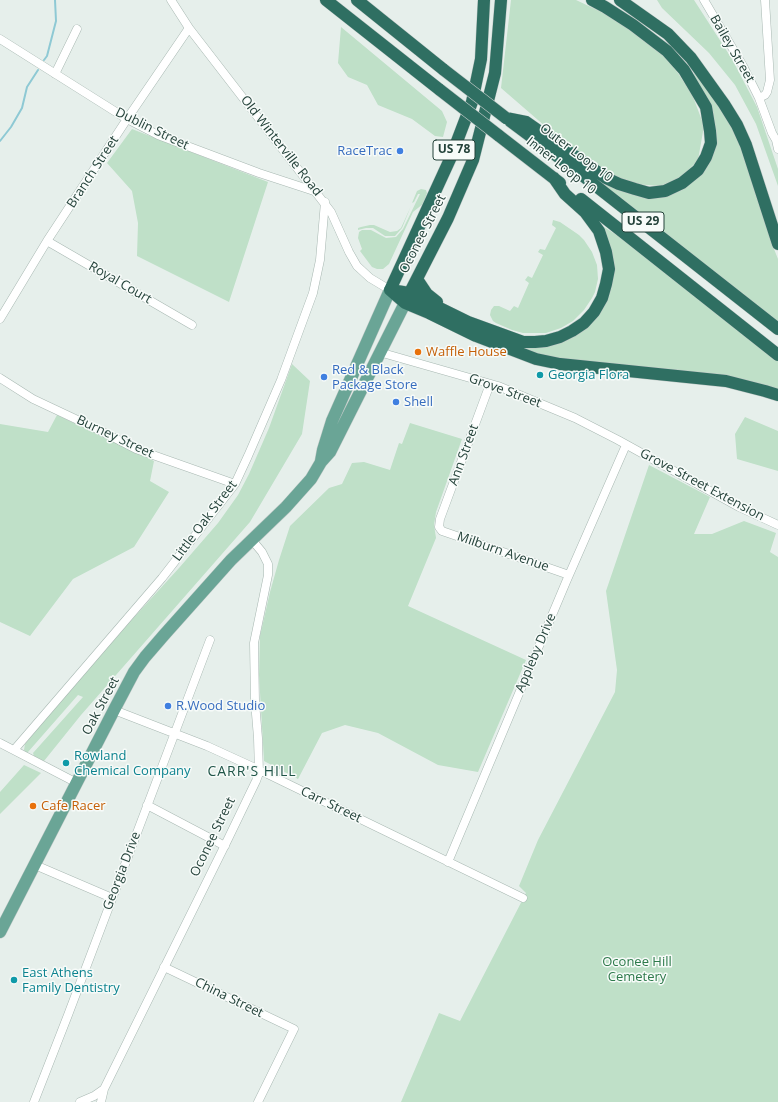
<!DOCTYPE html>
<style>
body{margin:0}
canvas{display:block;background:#e6efeb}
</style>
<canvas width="778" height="1102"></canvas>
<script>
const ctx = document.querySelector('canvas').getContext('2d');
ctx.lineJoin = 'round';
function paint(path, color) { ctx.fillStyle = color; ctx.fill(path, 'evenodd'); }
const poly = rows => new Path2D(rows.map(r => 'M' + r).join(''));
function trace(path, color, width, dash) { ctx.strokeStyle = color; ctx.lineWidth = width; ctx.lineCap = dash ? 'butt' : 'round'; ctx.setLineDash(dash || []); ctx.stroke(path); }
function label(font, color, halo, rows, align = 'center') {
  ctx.font = font + ' "Open Sans",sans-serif'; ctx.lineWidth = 3; ctx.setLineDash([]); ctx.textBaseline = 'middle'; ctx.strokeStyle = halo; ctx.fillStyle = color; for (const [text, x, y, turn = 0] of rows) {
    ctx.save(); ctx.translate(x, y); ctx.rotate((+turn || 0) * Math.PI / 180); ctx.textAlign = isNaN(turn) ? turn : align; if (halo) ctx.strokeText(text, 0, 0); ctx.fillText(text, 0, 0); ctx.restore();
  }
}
const green = poly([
 [511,0,576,0,614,18,669,60,692,94,704,126,698,160,680,179,660,186,634,184,611,174,553,133,501,88],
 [657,0,694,0,732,59,757,107,778,169,778,186,756,124,735,85,709,53,662,8],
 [341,27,442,111,447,122,443,137,435,136,412,119,378,105,367,85,348,77,338,63],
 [697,72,704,82,740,140,763,211,774,249,778,259,778,322,593,177,595,174,668,195,714,143,692,76],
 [132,129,268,182,229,302,137,256,138,223,132,191,107,163],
 [421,189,426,190,427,193,423,204,413,212,389,264,383,269,377,269,372,267,360,251,362,249,358,238,359,232,362,230,371,230,386,238,396,237,403,229,420,194,418,194,414,202,412,203,417,191],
 [411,206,402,228,395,236,385,236,373,228,366,228,358,230,358,228,361,227,370,225,374,225,390,232,397,231,401,228],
 [553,220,560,222,579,235,584,240,592,252,597,265,598,279,595,292,592,298,584,310,573,321,561,328,546,333,523,333,512,330,496,323,493,321,490,315,491,310,494,306,499,306,510,311,514,306,518,308,529,283,525,280,528,276,532,278,543,255,538,252,540,249,545,250,556,228,552,225],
 [604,227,623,239,778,360,778,390,594,366,516,349,565,340,612,282,602,229],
 [292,364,310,381,302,434,250,522,81,715,44,761,34,756,33,753,83,697,78,695,28,752,26,753,24,750,25,744,40,725,126,626,179,568,218,523,238,495,249,474,269,428],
 [57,415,154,461,150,481,169,492,134,547,73,579,30,636,0,622,0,424,48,432],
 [745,417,778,431,778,471,737,459,735,434],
 [410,423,462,439,436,512,434,525,436,538,408,606,526,660,478,772,438,765,378,733,345,725,322,733,298,779,264,761,259,675,260,636,270,592,279,560,290,526,329,488,342,484,352,463,364,462,390,470,399,443,402,444],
 [649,465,710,497,694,534,712,534,744,521,776,533,770,552,778,557,778,1102,401,1102,439,1013,460,1021,526,893,519,886,538,840,615,692,617,670,606,591],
 [24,765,41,773,0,814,0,792]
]);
const stream = poly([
 [44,60,47,56,56,21,55,0],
 [0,141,11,127,22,108,27,87,38,70]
]);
const street = poly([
 [171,0,189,28,331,212,349,252,357,266,370,278,390,290],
 [704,0,743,66,759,98,772,133,776,140,778,149],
 [0,39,127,119,158,135,259,173,317,192],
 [55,74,77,29],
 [759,98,765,95,767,92,770,80,765,0],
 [47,241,192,325],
 [0,319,47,241,127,119,189,28],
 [379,352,498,386,575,418,618,440,739,507,778,525],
 [0,378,33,399,101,431,136,449,235,484],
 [490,384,440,519,439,527,442,531,480,544,569,575],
 [114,710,207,746,253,767,523,898],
 [0,743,77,783],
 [14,750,162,578,235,484,248,456,281,380,313,293,320,260,325,202],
 [147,805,225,846],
 [448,862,566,582,626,445],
 [35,865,112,898],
 [164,967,294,1029,258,1102],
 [34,1102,68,1015,210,640],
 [80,1102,94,1096,104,1089,228,839,256,781,259,773,258,738,255,702,254,643,268,575,268,564,262,552,252,540],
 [101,1102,104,1089]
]);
const primary = poly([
 [321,461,323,450,332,421,390,290],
 [0,932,114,710,134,672,145,657,164,635,231,560,286,507,311,479,321,462,330,452,405,303]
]);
const highway = poly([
 [326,0,440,90],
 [357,0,444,70],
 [620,0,668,34,691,58,724,104,737,125,746,145,778,244],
 [506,118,526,122,606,178,619,184,635,189,649,193,665,191,682,183,698,170,706,157,711,143,710,131,706,107,684,70,667,51,633,25,605,7,592,0],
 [510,121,573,168,778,329],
 [498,135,560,183],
 [581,199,778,355],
 [417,279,427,294,437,302],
 [390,290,405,303,429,313,476,336,536,359,560,364,726,381,765,391,778,395],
 [390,290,451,157,472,102,481,59,484,0],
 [391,290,409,293,468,322,523,342,535,342,546,341,560,337,572,331,584,323,594,312,602,298,606,284,609,269,606,252,599,231,585,212,565,194,554,178],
 [406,300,448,218,473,160,495,73,501,0]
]);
const highwayBridge = poly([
 [444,70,506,118],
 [440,90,498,135]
]);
const markers = [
 [400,151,4,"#3f7fe0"],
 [418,352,4,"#e8710a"],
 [540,375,4,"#0f9aa8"],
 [324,377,4,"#3f7fe0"],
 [396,402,4,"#3f7fe0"],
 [168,706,4,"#3f7fe0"],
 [66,763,4,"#0f9aa8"],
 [33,806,4,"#e8710a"],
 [14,980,4,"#0f9aa8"]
];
const shields = [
 [454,150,42],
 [643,222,42]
];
const shieldNames = [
 ["US 78",454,150],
 ["US 29",643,222]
];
const streetNames = [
 ["Bailey Street",732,49,60],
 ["Dublin Street",152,129,26],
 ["Old Winterville Road",281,146,52],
 ["Outer Loop 10",576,153,37],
 ["Inner Loop 10",561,166,38],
 ["Branch Street",93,172,-57],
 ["Oconee Street",423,234,-63],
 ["Royal Court",120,283,30],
 ["Grove Street",505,391,20],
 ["Burney Street",115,437,25],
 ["Ann Street",464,455,-70],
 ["Grove Street Extension",702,485,28],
 ["Little Oak Street",205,521,-53],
 ["Milburn Avenue",503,552,19],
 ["Appleby Drive",536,653,-67],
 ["Oak Street",101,706,-62],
 ["Carr Street",331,805,26],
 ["Oconee Street",213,837,-64],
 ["Georgia Drive",122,871,-69],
 ["China Street",229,998,26]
];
const shopNames = [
 ["RaceTrac",392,151,"right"],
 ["Red & Black",332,370],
 ["Package Store",332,385],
 ["Shell",404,402],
 ["R.Wood Studio",176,706]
];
const foodNames = [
 ["Waffle House",426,352],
 ["Cafe Racer",41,806]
];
const cultureNames = [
 ["Georgia Flora",548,375],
 ["Rowland",74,756],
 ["Chemical Company",74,771],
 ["East Athens",22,973],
 ["Family Dentistry",22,988]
];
const parkNames = [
 ["Oconee Hill",637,962],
 ["Cemetery",637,977]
];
const neighbourhoodNames = [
 ["CARR'S HILL",252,772]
];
paint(green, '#bfe0c8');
trace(stream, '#8ec9d4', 2);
trace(street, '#a8b8b2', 9);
trace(primary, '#c2cac8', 13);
trace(highway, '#c2cac8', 13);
trace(street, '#fff', 8);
trace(primary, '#6aa596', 12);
trace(highway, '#2f6f62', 12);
trace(highwayBridge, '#c2cac8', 13, []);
trace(highwayBridge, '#2f6f62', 12);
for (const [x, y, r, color] of markers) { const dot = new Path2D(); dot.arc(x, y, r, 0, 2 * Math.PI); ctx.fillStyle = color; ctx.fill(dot); trace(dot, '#f7fbf9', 1.5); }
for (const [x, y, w] of shields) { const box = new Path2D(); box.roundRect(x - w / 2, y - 10, w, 20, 3); ctx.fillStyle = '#f7fbf9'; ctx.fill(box); trace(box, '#24423a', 1); }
label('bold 12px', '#24423a', null, shieldNames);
label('13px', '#24423a', '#f7fbf9', streetNames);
label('13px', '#366cbe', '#f7fbf9', shopNames, 'left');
label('13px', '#c56008', '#f7fbf9', foodNames, 'left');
label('13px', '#0d838f', '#f7fbf9', cultureNames, 'left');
label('13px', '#2d7a4b', '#f7fbf9', parkNames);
ctx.letterSpacing = '1px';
label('14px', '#1f5548', '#f7fbf9', neighbourhoodNames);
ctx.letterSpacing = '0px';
</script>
